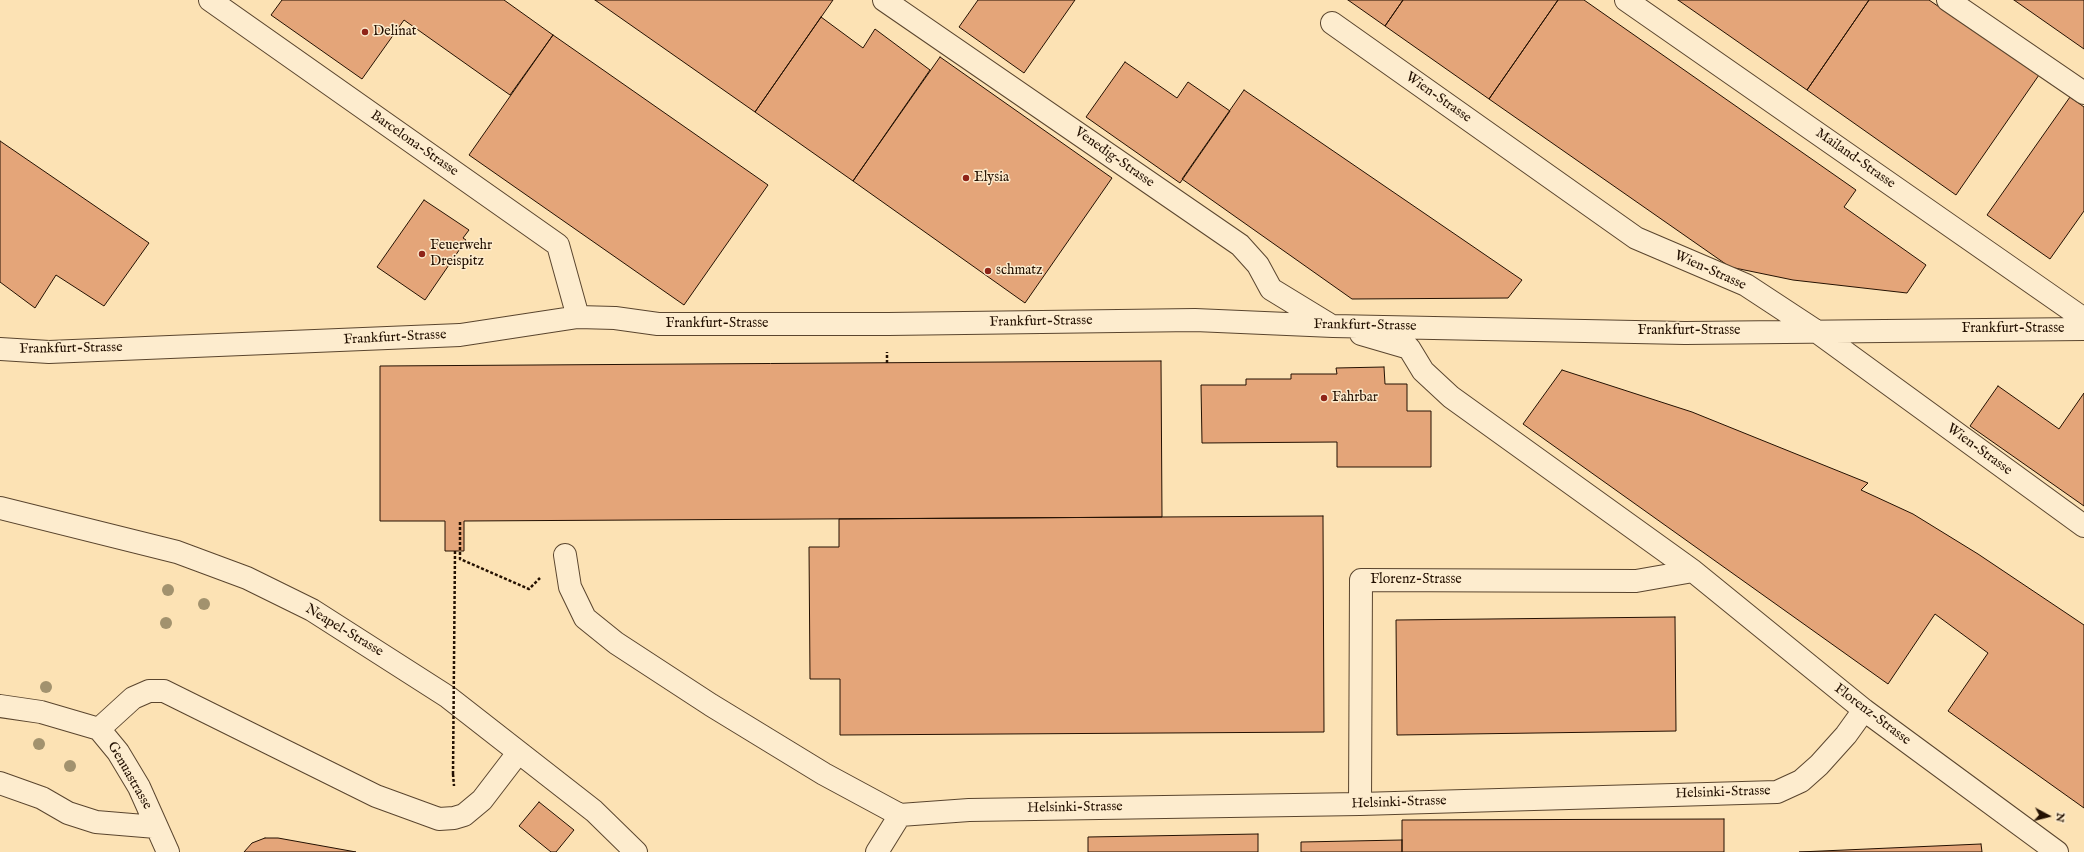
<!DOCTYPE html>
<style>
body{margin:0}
#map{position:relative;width:2084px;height:852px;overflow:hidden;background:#fce2b4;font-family:"IM FELL English",serif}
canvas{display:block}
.north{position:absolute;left:2028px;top:796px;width:40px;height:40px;-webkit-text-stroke:3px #fdecce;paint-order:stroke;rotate:97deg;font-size:11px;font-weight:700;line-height:16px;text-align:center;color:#241102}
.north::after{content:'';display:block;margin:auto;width:14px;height:18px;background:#241102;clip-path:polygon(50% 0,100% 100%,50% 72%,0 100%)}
</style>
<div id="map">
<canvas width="2084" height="852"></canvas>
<div class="north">N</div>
</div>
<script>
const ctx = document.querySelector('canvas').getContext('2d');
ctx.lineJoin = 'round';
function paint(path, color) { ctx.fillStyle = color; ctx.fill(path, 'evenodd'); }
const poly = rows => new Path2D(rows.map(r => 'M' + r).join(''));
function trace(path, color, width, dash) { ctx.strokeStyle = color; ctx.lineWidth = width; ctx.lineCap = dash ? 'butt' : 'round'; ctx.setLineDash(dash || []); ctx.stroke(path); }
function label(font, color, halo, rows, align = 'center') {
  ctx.font = font + ' "IM FELL English",serif'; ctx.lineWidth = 3; ctx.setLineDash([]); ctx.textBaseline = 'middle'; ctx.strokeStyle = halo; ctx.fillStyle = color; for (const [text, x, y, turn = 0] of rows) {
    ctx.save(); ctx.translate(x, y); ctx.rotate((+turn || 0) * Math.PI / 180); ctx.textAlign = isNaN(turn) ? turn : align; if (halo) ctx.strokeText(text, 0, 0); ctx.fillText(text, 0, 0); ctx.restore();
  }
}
const building = poly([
 [282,0,504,0,553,35,510,95,404,20,362,79,271,15,282,0],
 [595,0,833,0,755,112,595,0],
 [978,0,1075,0,1024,73,959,27,978,0],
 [1348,0,1403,0,1385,26,1348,0],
 [1403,0,1558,0,1489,99,1385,26,1403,0],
 [1558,0,1584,0,1856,190,1844,207,1926,265,1907,293,1793,280,1730,267,1489,99,1558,0],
 [1678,0,1869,0,1807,90,1678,0],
 [1869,0,1929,0,2039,75,1956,195,1807,90,1869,0],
 [2014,0,2084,0,2084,49,2014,0],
 [821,17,863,48,875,29,930,70,853,181,755,112,821,17],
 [553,35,768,185,684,305,469,155,553,35],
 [940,57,1112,178,1025,303,853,181,940,57],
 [1125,62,1177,98,1188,82,1230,111,1180,183,1086,117,1125,62],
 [1244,90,1522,280,1508,298,1352,299,1182,179,1244,90],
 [2070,97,2084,107,2084,211,2050,259,1987,215,2070,97],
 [0,141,149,243,104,306,56,275,35,308,0,282,0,141],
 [424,200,469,230,463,238,466,240,425,300,377,267,424,200],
 [1161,361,1162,517,464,521,464,551,445,551,445,521,380,521,380,366,1161,361],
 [1384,367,1385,384,1407,384,1407,411,1431,411,1431,467,1337,467,1337,442,1202,443,1201,385,1246,385,1246,379,1291,379,1291,374,1337,374,1336,368,1384,367],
 [1562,370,1692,412,1868,483,1861,490,1913,514,1978,554,2084,625,2084,808,1948,711,1988,653,1935,614,1888,684,1523,424,1562,370],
 [1998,386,2059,429,2084,393,2084,506,1970,426,1998,386],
 [1323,516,1324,732,840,735,840,679,810,679,809,547,839,547,839,519,1323,516],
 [1675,617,1676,731,1397,735,1396,620,1675,617],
 [539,802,574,830,556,852,551,852,519,826,539,802],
 [1724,819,1724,852,1402,852,1402,820,1724,819],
 [1258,834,1258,852,1088,852,1088,837,1258,834],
 [265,838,278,838,356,852,244,852,252,843,265,838],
 [1402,840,1402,852,1301,852,1301,842,1402,840],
 [1981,844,1982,852,1799,852,1981,844]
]);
const path = poly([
 [887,363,887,352],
 [460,522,460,559,529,589,540,578],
 [453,774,454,786]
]);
const minor = poly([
 [210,0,558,245,578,317],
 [884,0,1240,245,1258,265,1271,289,1330,325],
 [1626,0,2084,319],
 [1948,0,2084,93],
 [1332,23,1636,238,1746,285,1816,331,2084,526],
 [1361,334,1409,348,1423,371,1451,397,1693,571,1864,710,2057,852],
 [0,349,49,352,460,335,578,317,615,318,658,324,888,324,1195,320,1333,326,1685,333,2084,329],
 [0,508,177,552,247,578,312,610,448,697,594,811,636,852],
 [565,555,570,587,585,618,616,643,711,705,824,774,900,815],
 [0,706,41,712,99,729,118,752,139,787,168,852],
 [99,729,133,698,149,691,164,691,376,796,439,819,454,818,464,815,482,800,518,753],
 [0,783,42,798,68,813,96,822,156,827],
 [1360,804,1361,580,1636,581,1693,571],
 [900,815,969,810,1360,804,1777,792,1801,781,1819,765,1846,735,1864,710],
 [877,852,900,815]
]);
const pathBridge = poly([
 [453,774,455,551]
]);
const trees = [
 [168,590],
 [204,604],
 [166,623],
 [46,687],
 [39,744],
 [70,766]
];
const markers = [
 [365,32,4,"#8f2418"],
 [966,178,4,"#8f2418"],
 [422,254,4,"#8f2418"],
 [988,271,4,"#8f2418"],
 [1324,398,4,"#8f2418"]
];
const poiNames = [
 ["Delinat",373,32],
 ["Elysia",974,178],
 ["Feuerwehr",430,246],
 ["Dreispitz",430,262],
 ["schmatz",996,271],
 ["Fahrbar",1332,398]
];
const streetNames = [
 ["Wien-Strasse",1438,98,35],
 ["Barcelona-Strasse",414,144,35],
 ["Venedig-Strasse",1114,158,35],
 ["Mailand-Strasse",1855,159,35],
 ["Wien-Strasse",1710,271,24],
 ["Frankfurt-Strasse",1041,322,-1],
 ["Frankfurt-Strasse",717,324],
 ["Frankfurt-Strasse",1365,326,1],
 ["Frankfurt-Strasse",2013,329],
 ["Frankfurt-Strasse",1689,331],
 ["Frankfurt-Strasse",395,338,-3],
 ["Frankfurt-Strasse",71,349,-1],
 ["Wien-Strasse",1979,450,36],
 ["Florenz-Strasse",1416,580],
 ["Neapel-Strasse",344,631,31],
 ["Florenz-Strasse",1872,715,37],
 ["Genuastrasse",129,776,60],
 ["Helsinki-Strasse",1723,793,-2],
 ["Helsinki-Strasse",1399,803,-2],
 ["Helsinki-Strasse",1075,808,-1]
];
paint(building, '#e4a579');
trace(building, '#241102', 1);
trace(minor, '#5a452e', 24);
trace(path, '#241102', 2.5, [3, 2]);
trace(minor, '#fdecce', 22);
trace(pathBridge, '#241102', 2.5, [3, 2]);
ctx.fillStyle = '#a2926e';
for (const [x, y] of trees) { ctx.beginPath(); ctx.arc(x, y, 6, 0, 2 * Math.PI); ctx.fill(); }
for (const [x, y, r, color] of markers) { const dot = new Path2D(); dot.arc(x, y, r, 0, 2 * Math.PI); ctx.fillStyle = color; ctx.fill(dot); trace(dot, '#fdecce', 1.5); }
label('14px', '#241102', '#fdecce', poiNames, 'left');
label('14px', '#241102', '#fdecce', streetNames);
</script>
